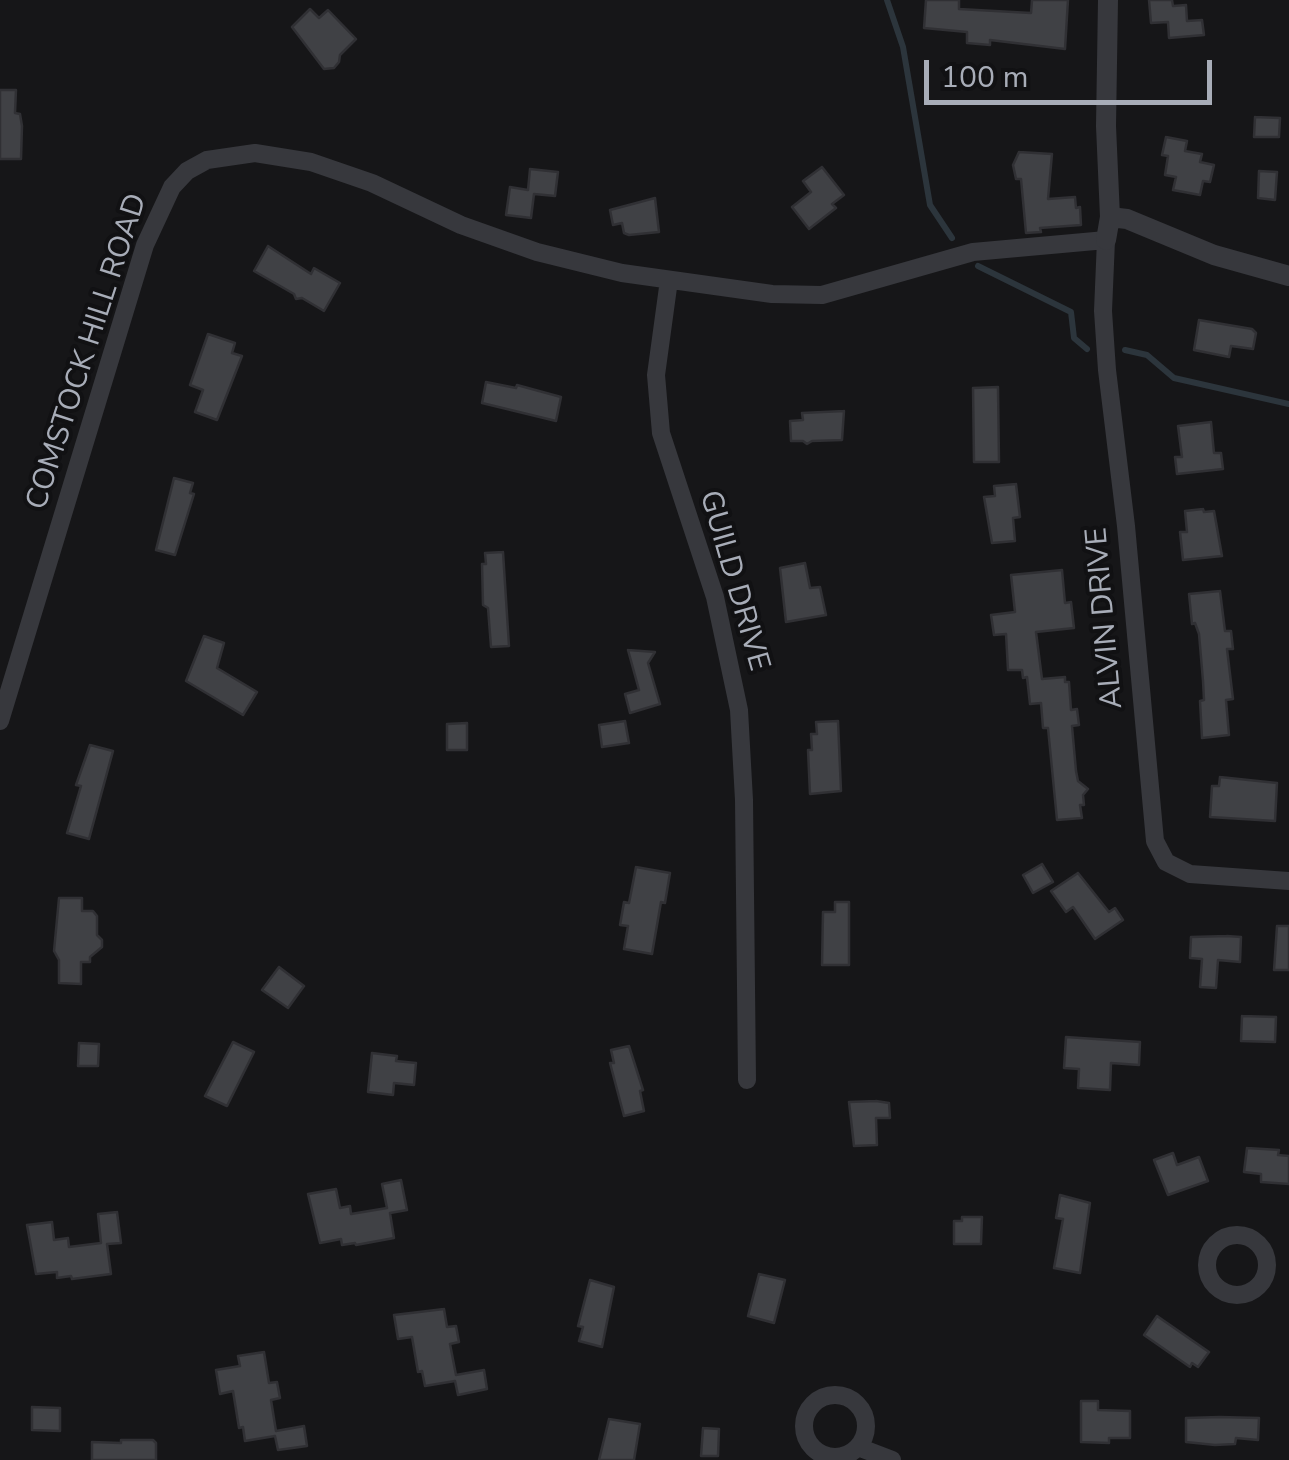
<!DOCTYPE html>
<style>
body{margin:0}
#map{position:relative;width:1289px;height:1460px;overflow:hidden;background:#161618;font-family:"Nunito Sans",sans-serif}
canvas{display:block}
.scale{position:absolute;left:924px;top:60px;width:288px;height:45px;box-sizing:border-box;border:5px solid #a8adb8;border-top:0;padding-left:12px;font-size:30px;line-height:35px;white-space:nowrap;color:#a8adb8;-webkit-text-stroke:8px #111113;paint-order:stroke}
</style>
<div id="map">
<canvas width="1289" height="1460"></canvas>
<div class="scale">100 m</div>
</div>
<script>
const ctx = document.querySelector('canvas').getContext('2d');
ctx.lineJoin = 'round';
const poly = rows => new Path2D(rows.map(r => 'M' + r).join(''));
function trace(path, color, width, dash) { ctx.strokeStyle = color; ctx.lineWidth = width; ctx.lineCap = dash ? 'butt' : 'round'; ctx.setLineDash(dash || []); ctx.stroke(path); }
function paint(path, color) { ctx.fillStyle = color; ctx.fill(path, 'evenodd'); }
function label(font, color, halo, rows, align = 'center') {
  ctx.font = font + ' "Nunito Sans",sans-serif'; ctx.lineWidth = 8; ctx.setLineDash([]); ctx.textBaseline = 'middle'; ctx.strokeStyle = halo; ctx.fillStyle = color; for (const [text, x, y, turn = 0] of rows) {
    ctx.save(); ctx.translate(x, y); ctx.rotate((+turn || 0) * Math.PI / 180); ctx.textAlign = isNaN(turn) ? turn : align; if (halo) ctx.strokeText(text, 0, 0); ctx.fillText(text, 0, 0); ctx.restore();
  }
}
const stream = poly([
 [887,0,903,47,930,205,952,238],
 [978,266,1071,312,1074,338,1087,349],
 [1125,350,1147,355,1174,378,1289,404]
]);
const building = poly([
 [926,0,959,0,959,9,1031,13,1032,0,1068,0,1065,49,990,40,990,45,967,43,967,32,924,28,926,0],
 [1149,0,1172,0,1173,6,1186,5,1187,21,1202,20,1204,35,1169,38,1168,22,1151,23,1149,0],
 [310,9,319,18,328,10,356,39,340,55,339,62,334,68,324,69,292,27,310,9],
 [0,90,16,90,15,113,20,114,22,126,21,159,0,159,0,90],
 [1255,117,1280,118,1279,137,1254,137,1255,117],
 [1166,137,1187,141,1185,151,1202,154,1200,162,1214,165,1210,182,1203,181,1200,195,1173,190,1176,177,1165,175,1168,156,1162,155,1166,137],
 [1019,152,1052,154,1048,199,1075,197,1076,208,1080,207,1081,225,1040,228,1041,232,1026,233,1021,179,1016,179,1013,165,1019,152],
 [822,167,844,195,832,204,836,208,809,229,792,207,811,192,803,181,822,167],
 [530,169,558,172,555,196,534,194,531,218,506,215,510,187,528,190,530,169],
 [1259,171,1277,172,1275,200,1258,198,1259,171],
 [655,198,659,232,629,235,624,233,622,223,613,225,610,210,655,198],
 [268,246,311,274,314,268,340,283,324,311,302,298,296,299,294,294,254,271,268,246],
 [1199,320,1252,329,1256,333,1253,349,1231,346,1229,357,1194,350,1199,320],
 [208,334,235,343,232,353,242,356,217,420,195,412,203,390,190,385,208,334],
 [486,382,516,388,517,385,561,397,556,421,482,403,486,382],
 [998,387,999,462,974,462,973,388,998,387],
 [844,411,842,440,812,441,807,444,803,441,791,441,790,421,803,420,802,413,844,411],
 [1211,422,1214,453,1221,453,1223,469,1177,474,1175,457,1182,457,1178,426,1211,422],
 [174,478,193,483,190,493,194,494,175,555,156,550,174,478],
 [1016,484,1020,517,1013,518,1015,541,992,543,984,497,995,496,994,486,1016,484],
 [1203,509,1204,512,1214,511,1222,556,1183,560,1180,532,1187,532,1185,511,1203,509],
 [503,552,509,646,491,647,488,608,483,605,482,564,486,564,485,553,503,552],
 [805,563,810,588,820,587,826,615,786,622,780,568,805,563],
 [1062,570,1065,603,1071,602,1074,628,1036,632,1042,679,1065,677,1065,682,1069,682,1071,710,1077,709,1079,725,1072,726,1076,771,1078,781,1088,789,1083,795,1084,805,1080,805,1082,818,1057,820,1048,728,1043,728,1041,703,1030,704,1027,677,1023,678,1022,670,1008,670,1006,634,994,635,991,615,1015,612,1011,575,1062,570],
 [1220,591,1225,631,1231,631,1233,649,1227,649,1233,699,1226,700,1229,735,1202,738,1200,701,1204,700,1203,681,1199,634,1195,623,1192,624,1189,594,1220,591],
 [204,636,224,643,217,668,257,692,243,715,186,681,204,636],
 [628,650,655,652,648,663,660,704,630,713,625,694,639,690,628,650],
 [625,721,629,743,602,747,599,725,625,721],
 [838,721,841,791,810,794,808,750,812,750,811,734,817,734,816,722,838,721],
 [467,723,467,750,447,750,447,724,467,723],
 [90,745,113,751,89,839,67,833,81,786,76,785,90,745],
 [1220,777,1277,783,1275,821,1210,817,1212,786,1219,786,1220,777],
 [1042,864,1053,882,1033,893,1023,875,1042,864],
 [636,867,670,873,665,903,661,902,652,954,624,949,628,926,620,925,624,902,629,903,636,867],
 [1078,873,1109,912,1115,908,1123,920,1095,939,1073,907,1066,912,1051,891,1078,873],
 [59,898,82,898,82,911,93,911,97,916,97,935,102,940,102,947,90,957,90,962,81,962,81,984,59,983,59,960,54,951,59,898],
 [835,902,849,902,849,965,822,965,823,912,835,912,835,902],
 [1277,926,1289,926,1289,970,1274,970,1277,926],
 [1227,936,1241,937,1240,962,1218,960,1216,988,1200,987,1202,959,1190,958,1191,937,1227,936],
 [279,967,304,986,288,1008,262,990,279,967],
 [1242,1016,1276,1017,1275,1042,1241,1041,1242,1016],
 [1066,1037,1140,1042,1139,1065,1111,1063,1110,1090,1078,1088,1079,1069,1064,1068,1066,1037],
 [233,1042,254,1052,227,1106,205,1096,233,1042],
 [79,1043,99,1044,98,1066,78,1066,79,1043],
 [629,1046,643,1090,640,1091,644,1111,624,1116,610,1063,614,1063,611,1050,629,1046],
 [372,1053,397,1056,396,1061,416,1063,414,1085,394,1083,393,1095,368,1092,372,1053],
 [876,1101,889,1103,890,1118,876,1118,877,1145,854,1146,849,1102,876,1101],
 [1247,1148,1279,1150,1278,1155,1289,1156,1289,1184,1261,1182,1261,1174,1244,1172,1247,1148],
 [1173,1153,1177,1165,1199,1157,1208,1181,1168,1195,1154,1160,1173,1153],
 [401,1180,407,1210,390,1213,394,1238,356,1245,355,1243,342,1245,341,1239,320,1243,308,1194,336,1189,340,1208,350,1206,351,1214,387,1208,382,1184,401,1180],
 [1060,1195,1090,1203,1080,1273,1054,1268,1063,1219,1056,1218,1060,1195],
 [117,1212,121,1243,107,1244,111,1274,72,1279,71,1276,57,1278,57,1272,36,1274,27,1225,52,1222,54,1240,68,1238,69,1247,101,1243,98,1214,117,1212],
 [962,1217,982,1217,981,1244,954,1244,954,1221,962,1221,962,1217],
 [759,1274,785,1280,774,1323,748,1316,759,1274],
 [590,1280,614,1287,602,1347,579,1341,583,1327,578,1326,590,1280],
 [444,1309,447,1327,456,1326,459,1342,450,1344,456,1375,484,1370,487,1389,458,1395,455,1381,425,1386,422,1371,418,1372,412,1337,398,1339,394,1315,444,1309],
 [1157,1316,1209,1352,1198,1367,1192,1363,1190,1367,1144,1335,1157,1316],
 [264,1352,269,1383,277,1382,280,1398,271,1400,276,1431,304,1426,307,1446,278,1450,275,1436,245,1441,243,1427,239,1428,233,1391,220,1394,216,1370,240,1366,238,1356,264,1352],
 [1081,1401,1098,1401,1098,1410,1130,1411,1130,1438,1109,1438,1109,1443,1081,1442,1081,1401],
 [32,1407,60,1408,60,1431,32,1430,32,1407],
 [1220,1417,1259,1418,1258,1440,1236,1438,1235,1444,1215,1445,1186,1442,1186,1418,1220,1417],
 [609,1419,640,1424,634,1460,599,1460,609,1419],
 [703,1428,719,1429,718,1456,701,1456,703,1428],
 [121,1440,153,1440,156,1443,156,1460,92,1460,92,1442,121,1443,121,1440]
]);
const minor = poly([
 [669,280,656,375,661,433,715,597,739,710,744,800,747,1080],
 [0,721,145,245,172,187,187,171,207,160,255,153,311,162,372,183,461,225,537,252,622,273,772,294,822,295,973,252,1106,240,1103,311,1107,370,1126,526,1155,841,1166,862,1190,874,1289,881],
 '1207 1265a30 30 0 1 1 60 0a30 30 0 1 1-60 0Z',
 '804 1426a31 31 0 1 1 62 0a31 31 0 1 1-62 0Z',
 [858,1447,892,1460]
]);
const tertiary = poly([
 [1110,217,1127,219,1214,255,1289,276],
 [1106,240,1110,217,1106,126,1108,0]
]);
const streetNames = [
 ["COMSTOCK HILL ROAD",88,352,-72],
 ["GUILD DRIVE",733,581,74],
 ["ALVIN DRIVE",1106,618,-95]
];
trace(stream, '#2c353c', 6);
paint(building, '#404145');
trace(building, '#303034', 2.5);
trace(minor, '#37383d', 18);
trace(tertiary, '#37383d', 20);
label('30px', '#a8adb8', '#111113', streetNames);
</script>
